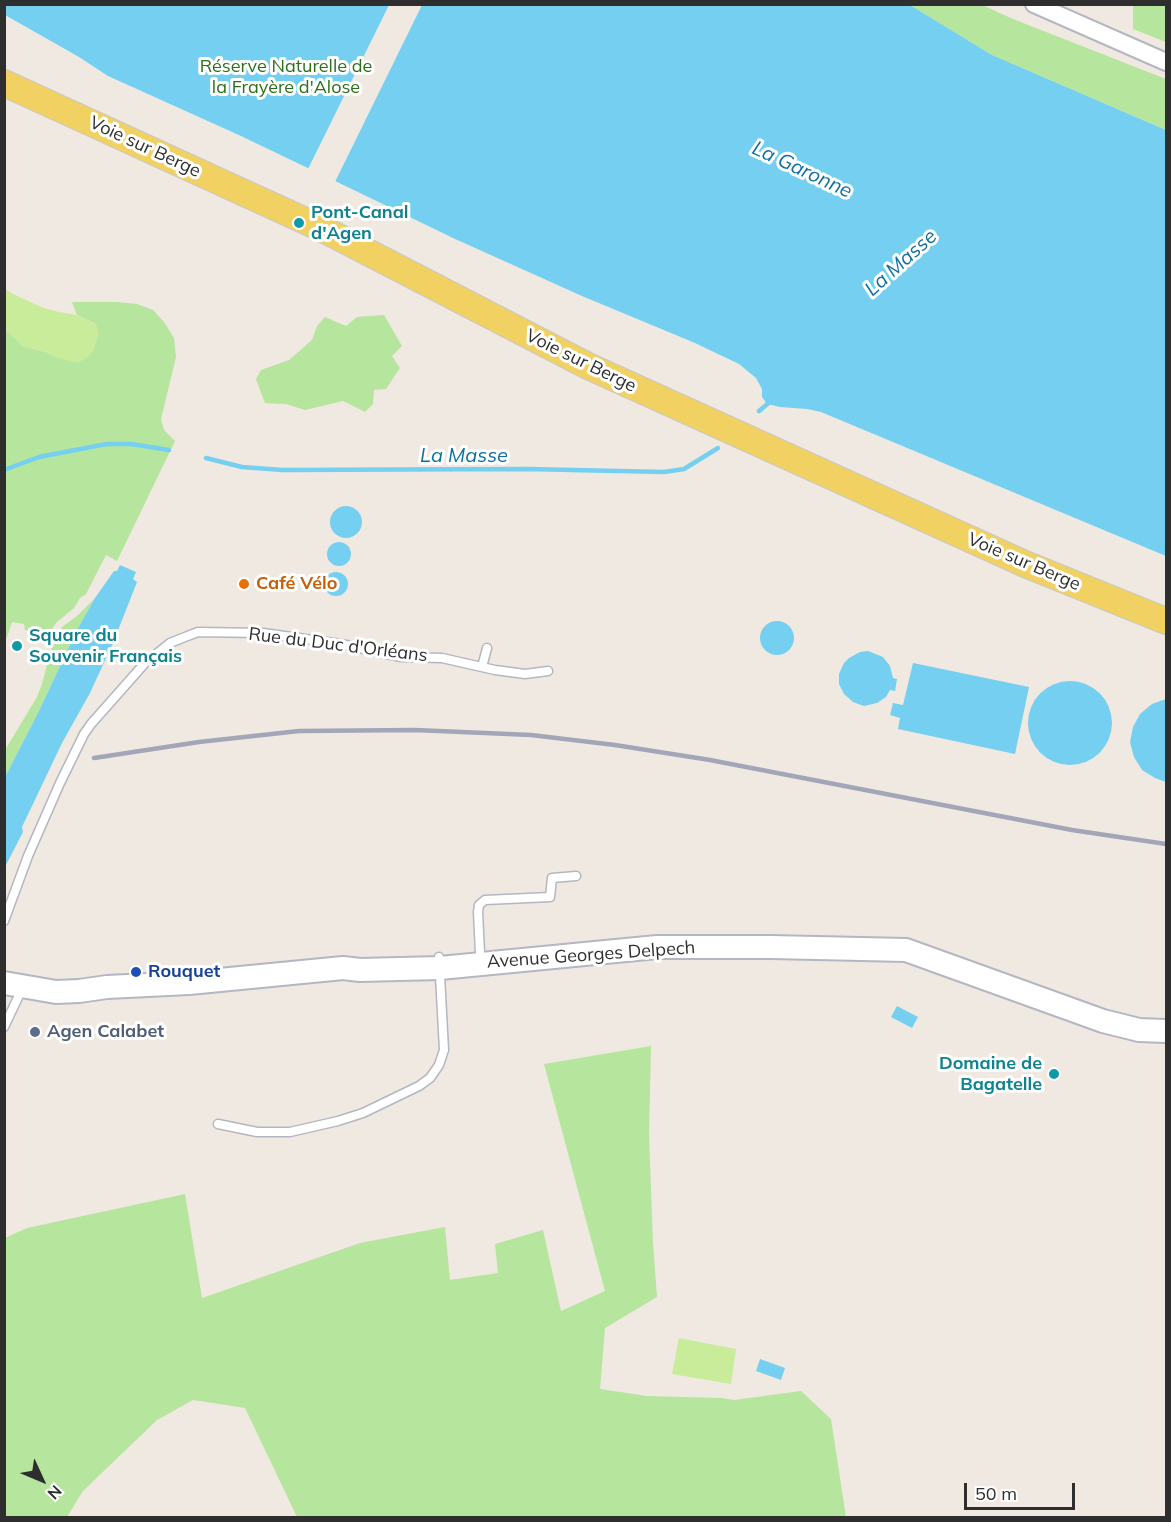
<!DOCTYPE html>
<meta charset="utf-8">
<style>
body{margin:0}
#map{position:relative;width:1171px;height:1522px;overflow:hidden;background:#efe9e1;font-family:Mulish,sans-serif}
canvas{display:block}
.frame{position:absolute;inset:0;border:6px solid #2e2e2e;pointer-events:none}
.north{position:absolute;left:12px;top:1450px;width:60px;height:60px;-webkit-text-stroke:4px #fff;paint-order:stroke;rotate:134deg;font-size:16px;font-weight:700;line-height:24px;text-align:center;color:#2e2e2e}
.north::after{content:'';display:block;margin:auto;width:21px;height:27px;background:#2e2e2e;clip-path:polygon(50% 0,100% 100%,50% 72%,0 100%)}
.scale{position:absolute;left:964px;top:1483px;width:111px;height:27px;box-sizing:border-box;border:3px solid #2e2e2e;border-top:0;padding-left:8px;font-size:18px;line-height:21px;white-space:nowrap;color:#2e2e2e;-webkit-text-stroke:4px #fff;paint-order:stroke}
</style>
<div id="map">
<canvas width="1171" height="1522"></canvas>
<div class="frame"></div>
<div class="north">N</div>
<div class="scale">50 m</div>
</div>
<script>
const ctx = document.querySelector('canvas').getContext('2d');
ctx.lineJoin = 'round';
function paint(path, color) { ctx.fillStyle = color; ctx.fill(path, 'evenodd'); }
const poly = rows => new Path2D(rows.map(r => 'M' + r).join(''));
function trace(path, color, width, dash) { ctx.strokeStyle = color; ctx.lineWidth = width; ctx.lineCap = dash ? 'butt' : 'round'; ctx.setLineDash(dash || []); ctx.stroke(path); }
function label(font, color, halo, rows, align = 'center') {
  ctx.font = font + ' Mulish,sans-serif'; ctx.lineWidth = 6; ctx.setLineDash([]); ctx.textBaseline = 'middle'; ctx.strokeStyle = halo; ctx.fillStyle = color; for (const [text, x, y, turn = 0] of rows) {
    ctx.save(); ctx.translate(x, y); ctx.rotate((+turn || 0) * Math.PI / 180); ctx.textAlign = isNaN(turn) ? turn : align; if (halo) ctx.strokeText(text, 0, 0); ctx.fillText(text, 0, 0); ctx.restore();
  }
}
const green = poly([
 [910,5,982,5,1013,19,1166,79,1166,130,992,55],
 [1133,5,1166,5,1166,42,1133,29],
 [72,302,117,302,137,304,153,310,164,322,174,338,176,357,161,419,164,430,175,441,117,561,106,555,86,594,80,598,74,608,57,622,46,637,25,630,24,624,12,622,5,643,5,331,11,334,23,346,46,352,58,358,96,324,77,315],
 [384,315,402,346,392,356,400,368,386,389,374,390,373,404,365,412,343,401,305,410,286,404,265,403,256,379,261,370,289,360,312,340,317,326,325,317,346,326,357,317],
 [95,598,77,630,39,711,5,777,5,750,37,697,42,684,53,642,62,627,77,616],
 [651,1046,649,1135,653,1243,657,1297,605,1328,600,1389,647,1396,722,1398,734,1400,801,1391,831,1419,846,1517,297,1517,245,1408,193,1400,157,1420,83,1491,67,1517,5,1517,5,1238,27,1228,185,1194,202,1298,360,1243,445,1227,450,1280,498,1273,495,1244,543,1230,561,1311,605,1291,544,1064]
]);
const pitch = poly([
 [4,288,13,294,44,308,59,312,77,315,96,324,99,334,93,351,89,356,78,363,58,358,46,352,22,346,11,334,5,331],
 [679,1338,736,1349,731,1384,672,1374]
]);
const water = poly([
 [5,5,910,5,992,55,1166,130,1166,556,821,412,807,409,780,407,767,404,762,397,762,389,756,378,739,364,695,343,582,296,453,238,329,178,136,572,133,579,137,582,113,643,90,693,62,743,22,827,23,832,5,867,5,777,39,711,77,630,95,598,114,571,117,571,314,171,241,136,108,76,79,57,5,15],
 '330 522a16 16 0 1 1 32 0a16 16 0 1 1-32 0Z',
 '327 554a12 12 0 1 1 24 0a12 12 0 1 1-24 0Z',
 '324 584a12 12 0 1 1 24 0a12 12 0 1 1-24 0Z',
 '760 638a17 17 0 1 1 34 0a17 17 0 1 1-34 0Z',
 [868,651,883,657,890,666,893,678,897,679,895,691,890,690,886,697,877,703,864,706,853,702,844,694,839,684,839,674,844,663,849,658,860,652],
 [913,663,1029,687,1015,754,898,729,900,718,890,715,893,703,903,705],
 '1028 723a42 42 0 1 1 84 0a42 42 0 1 1-84 0Z',
 [1166,699,1166,782,1155,778,1142,770,1134,757,1130,742,1133,727,1140,714,1152,704],
 [897,1006,918,1017,912,1028,891,1017],
 [760,1359,785,1368,781,1380,756,1371]
]);
const pier = poly([
 [389,5,422,5,334,184,330,182,139,572,136,572,120,565,118,562,310,172,307,171]
]);
const stream = poly([
 [759,411,771,401],
 [206,458,242,467,282,470,527,469,664,472,684,469,718,448],
 [4,470,39,457,107,444,131,444,169,450]
]);
const lane = poly([
 [482,667,487,648],
 [4,921,28,856,60,783,84,734,91,724,145,663,170,643,185,637,198,632,263,633,341,644,401,657,442,658,495,670,525,674,548,671],
 [480,953,478,912,479,905,485,900,550,897,552,878,576,876],
 [4,1027,23,987],
 [218,1124,257,1132,290,1132,338,1121,363,1113,419,1086,430,1078,439,1065,444,1050,439,957]
]);
const street = poly([
 [1034,4,1166,62]
]);
const secondary = poly([
 [4,983,56,992,79,991,107,987,189,983,343,968,360,970,440,968,657,947,771,947,906,950,1103,1021,1139,1030,1166,1031]
]);
const primary = poly([
 [4,83,323,229,588,366,1025,564,1166,621]
]);
const rail = poly([
 [94,758,199,742,299,731,415,730,531,735,615,745,710,760,1072,830,1166,844]
]);
const markers = [
 [299,223,6,"#0f9aa8"],
 [244,584,6,"#e8710a"],
 [17,646,6,"#0f9aa8"],
 [136,972,6,"#1a4fb4"],
 [35,1032,6,"#5c6f8a"],
 [1054,1074,6,"#0f9aa8"]
];
const parkNames = [
 ["Réserve Naturelle de",286,67],
 ["la Frayère d'Alose",286,88]
];
const streetNames = [
 ["Voie sur Berge",145,147,25],
 ["Voie sur Berge",581,361,26],
 ["Voie sur Berge",1024,562,23],
 ["Rue du Duc d'Orléans",338,645,7],
 ["Avenue Georges Delpech",591,955,-4]
];
const cultureNames = [
 ["Pont-Canal",311,213],
 ["d'Agen",311,234],
 ["Square du",29,636],
 ["Souvenir Français",29,657],
 ["Domaine de",1042,1064,"right"],
 ["Bagatelle",1042,1085,"right"]
];
const foodNames = [
 ["Café Vélo",256,584]
];
const transitNames = [
 ["Rouquet",148,972]
];
const serviceNames = [
 ["Agen Calabet",47,1032]
];
const waterNames = [
 ["La Garonne",802,170,25],
 ["La Masse",901,263,-42],
 ["La Masse",464,456]
];
paint(green, '#b6e59e');
paint(pitch, '#c9ec9a');
paint(water, '#75cff0');
paint(pier, '#efe9e1');
trace(stream, '#75cff0', 4.5);
trace(lane, '#b4b7c1', 11);
trace(street, '#b4b7c1', 20);
trace(secondary, '#b4b7c1', 26);
trace(primary, '#c9c9c9', 28);
trace(lane, '#fff', 8);
trace(street, '#fff', 16);
trace(secondary, '#fff', 22);
trace(primary, '#f2d163', 26);
trace(rail, '#a3a6b8', 4.5);
for (const [x, y, r, color] of markers) { const dot = new Path2D(); dot.arc(x, y, r, 0, 2 * Math.PI); ctx.fillStyle = color; ctx.fill(dot); trace(dot, '#fff', 2); }
label('18px', '#2c6e1b', '#fff', parkNames);
label('18px', '#2e2e2e', '#fff', streetNames);
label('bold 18px', '#0d838f', '#fff', cultureNames, 'left');
label('bold 18px', '#c56008', '#fff', foodNames, 'left');
label('bold 18px', '#164399', '#fff', transitNames, 'left');
label('bold 18px', '#4e5e75', '#fff', serviceNames, 'left');
label('italic 20px', '#0d6fa3', '#fff', waterNames);
</script>
